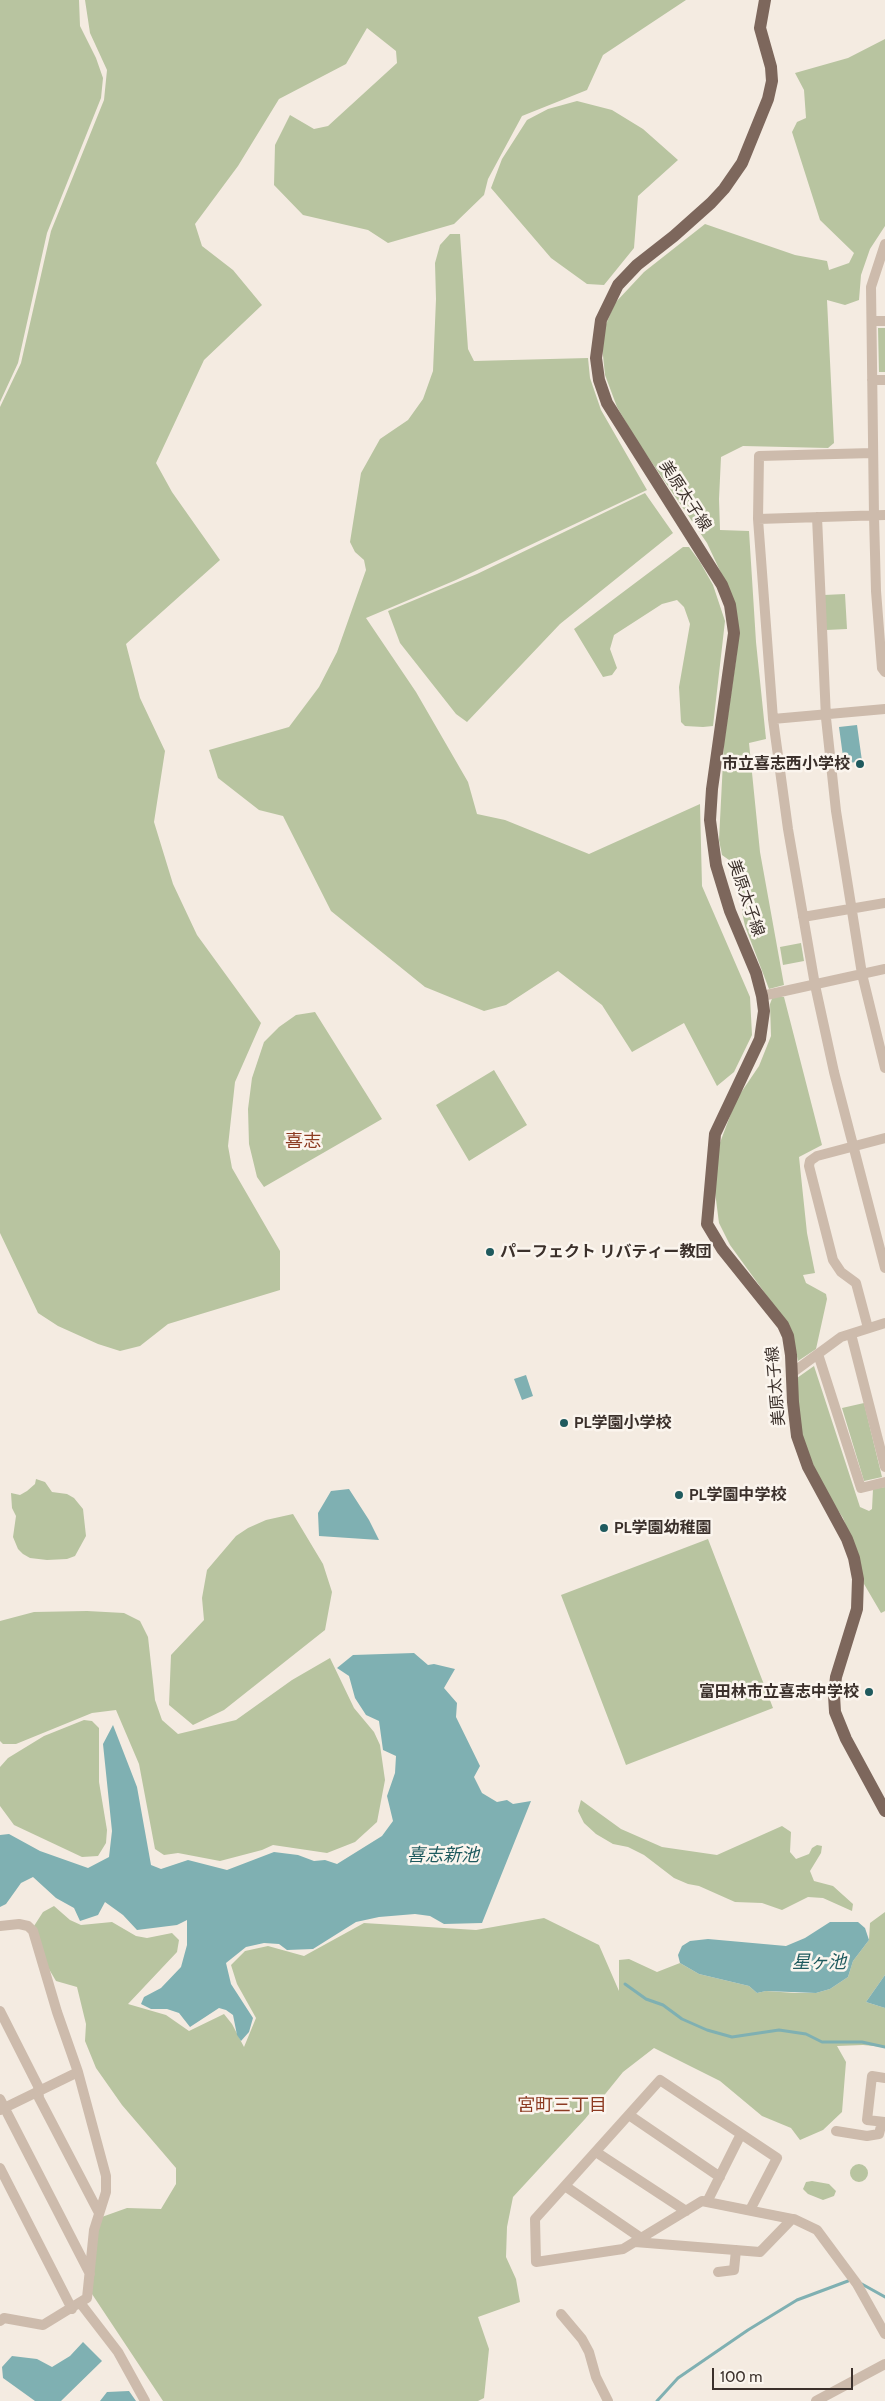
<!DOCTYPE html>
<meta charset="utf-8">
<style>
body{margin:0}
#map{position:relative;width:885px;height:2401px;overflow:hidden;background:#f4ebe1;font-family:Cabin,sans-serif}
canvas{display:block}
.scale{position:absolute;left:712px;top:2368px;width:141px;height:22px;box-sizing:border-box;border:2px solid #3b302b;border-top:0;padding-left:6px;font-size:15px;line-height:18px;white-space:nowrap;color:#3b302b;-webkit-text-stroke:4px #fbf5ee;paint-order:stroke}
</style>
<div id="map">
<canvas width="885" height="2401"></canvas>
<div class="scale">100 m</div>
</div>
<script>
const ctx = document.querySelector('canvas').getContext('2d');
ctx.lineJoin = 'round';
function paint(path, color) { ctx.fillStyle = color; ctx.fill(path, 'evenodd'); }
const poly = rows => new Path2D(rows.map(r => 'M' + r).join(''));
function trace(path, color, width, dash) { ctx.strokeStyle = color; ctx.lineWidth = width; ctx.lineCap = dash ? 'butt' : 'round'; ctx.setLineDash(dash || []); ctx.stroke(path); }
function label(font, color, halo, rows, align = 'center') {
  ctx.font = font + ' Cabin,"Noto Sans JP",sans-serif'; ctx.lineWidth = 5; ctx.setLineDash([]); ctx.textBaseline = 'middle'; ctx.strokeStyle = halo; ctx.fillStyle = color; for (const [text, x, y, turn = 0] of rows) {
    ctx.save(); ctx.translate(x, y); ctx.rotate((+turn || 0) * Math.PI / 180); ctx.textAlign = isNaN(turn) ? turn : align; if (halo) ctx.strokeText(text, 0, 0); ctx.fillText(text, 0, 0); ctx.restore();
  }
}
const green = poly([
 [0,0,79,0,80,26,96,58,103,78,101,98,47,233,18,363,0,402],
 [85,0,686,0,603,55,587,90,522,116,488,179,484,195,454,224,388,243,368,230,303,215,274,185,275,145,290,115,314,129,328,126,397,63,396,51,367,28,346,64,279,99,238,166,195,224,202,246,233,270,262,305,204,360,156,463,172,492,220,560,126,644,140,698,165,751,154,822,173,884,197,935,261,1023,235,1082,228,1146,232,1168,280,1251,280,1290,168,1324,140,1346,120,1351,98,1344,58,1326,38,1313,0,1233,0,407,21,363,51,231,104,100,107,70,90,33],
 [885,39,885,226,870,249,861,275,859,300,845,305,827,300,834,443,828,448,743,446,721,457,719,499,720,530,749,531,756,642,766,739,749,743,760,852,784,985,769,989,745,926,742,912,744,899,736,865,722,855,719,840,724,742,737,652,721,573,707,543,637,441,617,407,605,375,601,336,615,303,644,272,705,224,795,255,827,261,829,270,849,263,854,253,820,220,792,132,797,122,806,118,804,90,795,73,848,58],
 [577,101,612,110,643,129,678,160,638,196,634,248,604,285,587,284,551,258,491,188,502,159,527,120,548,109],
 [450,234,460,234,468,349,474,361,588,358,590,378,601,410,647,490,456,580,366,618,416,692,468,782,477,814,505,820,589,854,700,804,702,886,750,997,752,1035,734,1072,717,1086,684,1023,632,1052,602,1005,558,971,506,1005,484,1011,425,987,331,911,283,816,259,810,218,778,209,750,289,727,319,687,337,652,366,570,364,560,355,552,350,542,361,473,380,439,408,420,423,399,433,371,436,299,435,263,440,245],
 [878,328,885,328,885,372,879,372],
 [645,493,673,533,560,624,467,722,456,714,400,643,388,611,477,574],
 [683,547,689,547,700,562,713,585,725,621,713,726,703,727,685,726,681,722,679,687,690,624,684,607,677,600,662,604,614,635,610,649,617,668,612,675,603,677,574,629],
 [845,594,847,629,826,630,824,595],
 [801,943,804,961,783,965,780,947],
 [773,996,784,997,822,1145,799,1157,807,1233,815,1273,803,1275,806,1283,826,1294,827,1299,816,1349,798,1361,791,1329,730,1245,719,1223,715,1192,715,1156,736,1100,759,1066,771,1036,770,1004],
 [315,1012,382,1119,264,1187,257,1177,249,1144,248,1109,252,1078,264,1042,279,1027,296,1015],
 [494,1070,527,1125,469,1161,436,1105],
 [814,1366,860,1507,869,1511,872,1509,873,1489,885,1487,885,1611,881,1613,864,1584,857,1555,843,1518,822,1486,800,1433,797,1378],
 [864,1403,882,1477,864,1481,842,1408],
 [36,1479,45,1482,52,1492,67,1494,74,1498,83,1509,86,1536,75,1556,67,1559,47,1560,30,1558,23,1554,18,1549,13,1537,16,1516,12,1508,11,1493,20,1495,27,1491,35,1484],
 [293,1514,323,1564,332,1592,325,1630,224,1710,193,1725,169,1705,171,1655,204,1620,202,1598,207,1570,236,1536,248,1528,266,1520],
 [708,1539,773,1708,626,1765,561,1595],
 [87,1611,124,1613,140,1621,148,1637,155,1700,162,1720,178,1734,236,1720,292,1680,330,1658,354,1708,374,1732,380,1745,385,1780,377,1822,355,1842,327,1853,273,1845,262,1850,220,1861,178,1853,164,1855,155,1849,139,1764,116,1710,92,1713,16,1744,3,1744,0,1741,0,1621,34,1612],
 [84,1720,92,1721,99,1728,99,1782,107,1830,106,1843,98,1856,82,1857,14,1825,0,1806,0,1767,8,1758,44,1736],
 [581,1800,621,1829,662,1847,717,1855,782,1826,791,1832,790,1852,796,1859,809,1854,812,1848,817,1845,822,1846,821,1853,810,1871,814,1881,833,1886,853,1904,852,1911,823,1898,808,1897,782,1910,762,1903,735,1902,699,1886,688,1884,674,1878,644,1855,628,1847,613,1844,596,1834,584,1823,578,1811],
 [54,1906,70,1920,81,1925,112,1922,136,1936,147,1938,172,1933,179,1940,177,1952,128,2004,166,2015,189,2031,224,2014,232,2024,244,2047,256,2018,237,1984,231,1965,245,1951,268,1946,304,1956,364,1923,476,1930,544,1918,599,1945,619,1991,619,1960,629,1959,657,1972,680,1963,699,1974,749,1986,757,1993,766,1991,795,1993,816,1993,830,1989,848,1977,853,1961,869,1940,870,1923,885,1912,885,1975,866,2002,885,2008,885,2047,863,2045,837,2046,846,2062,842,2112,823,2130,800,2140,791,2128,762,2116,720,2081,654,2048,623,2072,585,2119,513,2197,507,2227,506,2257,516,2279,520,2302,478,2317,489,2349,484,2398,478,2401,163,2401,90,2291,99,2218,127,2208,161,2209,176,2184,176,2168,122,2105,96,2068,85,2041,86,2024,77,1987,56,1981,46,1964,34,1926,43,1912],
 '850 2173a9 9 0 1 1 18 0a9 9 0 1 1-18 0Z',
 [812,2181,829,2184,836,2191,834,2196,823,2200,808,2194,803,2189,806,2182]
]);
const water = poly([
 [857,725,862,761,844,764,839,727],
 [526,1375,533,1396,522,1400,514,1379],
 [349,1489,369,1520,379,1540,319,1536,318,1513,331,1491],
 [414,1653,428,1665,434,1664,455,1669,444,1688,457,1703,456,1717,480,1766,474,1777,482,1793,497,1802,507,1800,513,1804,531,1801,482,1923,444,1924,430,1916,415,1914,379,1917,356,1922,313,1949,287,1950,279,1944,264,1943,246,1947,226,1963,231,1984,253,2018,249,2032,241,2041,237,2035,233,2015,226,2010,219,2008,190,2027,179,2013,167,2009,151,2009,141,2004,144,1997,161,1988,181,1967,187,1945,187,1920,177,1925,137,1930,123,1915,105,1902,98,1915,80,1921,74,1908,56,1898,33,1877,21,1883,6,1904,0,1907,0,1835,9,1834,40,1851,88,1868,109,1857,112,1831,103,1744,113,1725,137,1787,151,1865,161,1869,188,1860,227,1870,274,1852,298,1855,314,1861,325,1860,337,1864,382,1836,393,1821,387,1796,395,1773,396,1756,383,1750,379,1721,366,1715,355,1698,349,1676,337,1668,353,1655],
 [830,1922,858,1922,865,1928,869,1940,853,1961,848,1977,830,1989,816,1993,766,1991,757,1993,749,1986,699,1974,680,1963,678,1955,682,1946,690,1941,708,1939,786,1946,805,1938],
 [885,1975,885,2008,866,2002],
 [83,2342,102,2361,61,2401,35,2401,3,2378,2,2367,12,2356,37,2359,52,2367,70,2356],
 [129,2391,136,2401,100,2401,107,2392]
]);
const stream = poly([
 [625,1984,646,1999,663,2005,682,2019,707,2030,732,2037,779,2030,806,2034,822,2042,862,2042,885,2047],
 [860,2283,885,2297],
 [657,2401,678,2378,748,2330,797,2300,848,2281]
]);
const minor = poly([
 [885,244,871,287,874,516,876,591,882,668,885,672],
 [872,321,885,321],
 [872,380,885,380],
 [873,453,759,456,758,519,773,719,788,829,815,985,834,1072,885,1268],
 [817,517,826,718,836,811,862,974,885,1068],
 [758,519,885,515],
 [773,719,885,709],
 [803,917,885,903],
 [762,996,885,969],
 [868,1328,856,1283,841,1272,833,1260,809,1166,810,1161,817,1156,885,1138],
 [851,1334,885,1467],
 [818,1354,861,1488,885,1482],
 [792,1373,841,1337,885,1323],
 [0,1926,19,1924,28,1926,33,1931,57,2012,78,2072,106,2176,106,2192,94,2230,87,2298,43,2325,4,2318,0,2321],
 [0,2011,38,2086,39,2098,99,2213],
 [885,2078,872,2076,867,2120,885,2122],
 [0,2099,90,2274],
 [0,2110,78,2072],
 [629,2115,720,2177],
 [836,2131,867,2136,879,2134,882,2122],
 [596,2152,686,2211],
 [0,2168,72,2309],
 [565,2186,641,2238],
 [707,2202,741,2134],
 [750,2210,777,2158,660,2080,535,2219,536,2262,623,2249,702,2201,792,2219,794,2219,817,2230,857,2284,885,2334],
 [635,2242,760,2252,792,2219],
 [718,2272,734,2270,736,2250],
 [81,2304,118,2352,145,2401],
 [561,2314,582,2339,589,2352,596,2377,608,2401],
 [816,2401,885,2364]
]);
const major = poly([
 [765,0,760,28,771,67,772,81,768,99,742,163,724,189,711,203,674,236,637,265,618,285,601,320,596,358,599,380,607,403,722,585,730,605,734,633,712,789,710,820,716,865,730,911,756,973,762,996,764,1011,760,1039,715,1134,707,1224,722,1249,783,1325,788,1336,791,1355,793,1402,797,1436,808,1467,847,1539,854,1558,858,1579,857,1609,836,1677,834,1695,835,1712,846,1739,885,1811]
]);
const markers = [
 [860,764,5,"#1f5a5e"],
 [490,1252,5,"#1f5a5e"],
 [564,1423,5,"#1f5a5e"],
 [679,1495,5,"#1f5a5e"],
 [604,1528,5,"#1f5a5e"],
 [869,1692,5,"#1f5a5e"]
];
const streetNames = [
 ["美原太子線",685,496,57],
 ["美原太子線",746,898,71],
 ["美原太子線",776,1386,-95]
];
const poiNames = [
 ["市立喜志西小学校",850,764,"right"],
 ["パーフェクト リバティー教団",500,1252],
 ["PL学園小学校",574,1423],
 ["PL学園中学校",689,1495],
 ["PL学園幼稚園",614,1528],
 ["富田林市立喜志中学校",859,1692,"right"]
];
const neighbourhoodNames = [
 ["喜志",303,1142],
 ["宮町三丁目",562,2106]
];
const waterNames = [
 ["喜志新池",443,1856],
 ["星ヶ池",819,1963]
];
paint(green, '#b8c4a0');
paint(water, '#7fb0b2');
trace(stream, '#7fb0b2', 3);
trace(minor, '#cdbbac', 10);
trace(major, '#7d675c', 12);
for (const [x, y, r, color] of markers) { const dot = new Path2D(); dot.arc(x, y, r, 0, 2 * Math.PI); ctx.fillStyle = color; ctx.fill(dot); trace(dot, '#fbf5ee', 2); }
label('16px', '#3b302b', '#fbf5ee', streetNames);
label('bold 16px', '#3b302b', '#fbf5ee', poiNames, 'left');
label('18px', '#8c3b22', '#fbf5ee', neighbourhoodNames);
label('italic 18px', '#1f5a5e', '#fbf5ee', waterNames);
</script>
